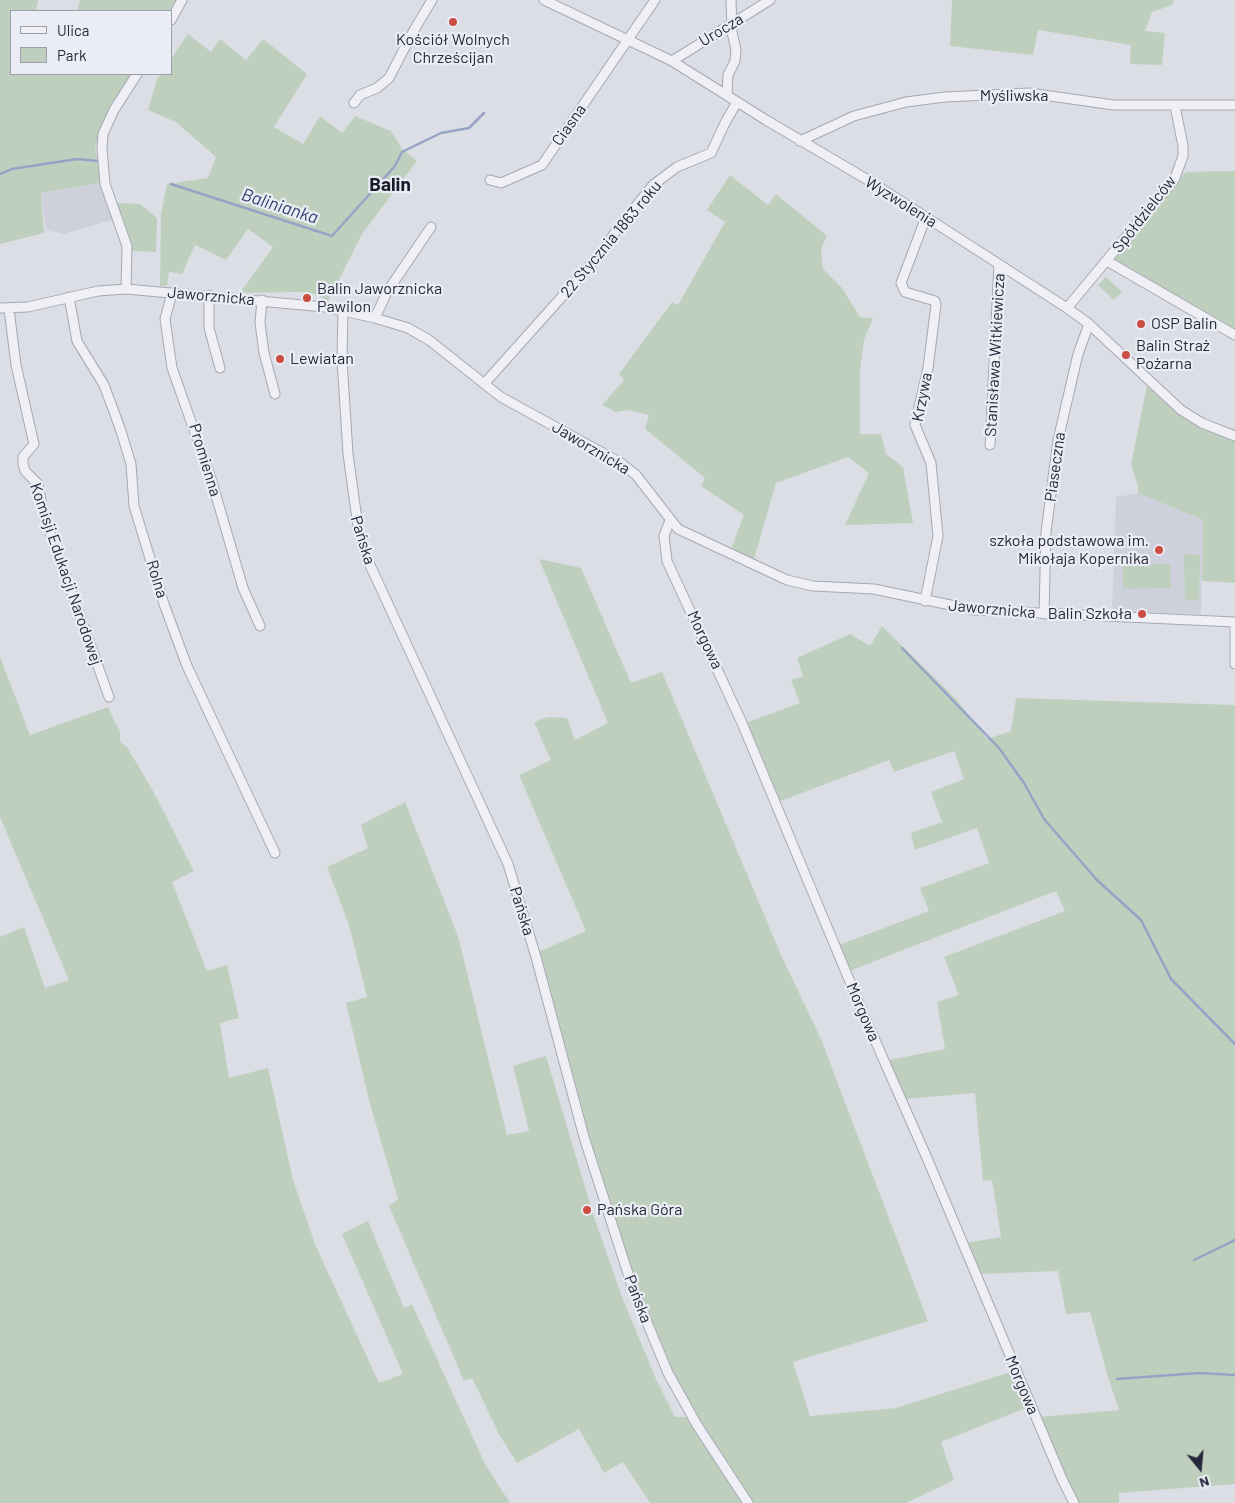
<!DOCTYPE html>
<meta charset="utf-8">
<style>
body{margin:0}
#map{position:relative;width:1235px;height:1503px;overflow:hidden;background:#dcdee6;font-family:Barlow,sans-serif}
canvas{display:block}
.legend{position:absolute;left:10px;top:10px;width:162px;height:65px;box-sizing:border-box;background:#ebedf4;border:1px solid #9c9faa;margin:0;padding:6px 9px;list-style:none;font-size:15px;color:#26293c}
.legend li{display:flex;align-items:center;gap:10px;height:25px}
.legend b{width:25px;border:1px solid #9c9faa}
.north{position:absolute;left:1175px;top:1443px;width:50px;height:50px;-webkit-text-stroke:4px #ebedf4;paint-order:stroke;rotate:163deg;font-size:14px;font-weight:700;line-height:20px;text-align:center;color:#26293c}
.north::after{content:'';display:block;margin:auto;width:18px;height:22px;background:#26293c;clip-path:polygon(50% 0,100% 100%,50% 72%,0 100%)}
</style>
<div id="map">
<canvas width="1235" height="1503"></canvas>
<ul class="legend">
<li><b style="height:6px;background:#efeff5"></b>Ulica</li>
<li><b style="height:14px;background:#bed0bd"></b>Park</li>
</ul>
<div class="north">N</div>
</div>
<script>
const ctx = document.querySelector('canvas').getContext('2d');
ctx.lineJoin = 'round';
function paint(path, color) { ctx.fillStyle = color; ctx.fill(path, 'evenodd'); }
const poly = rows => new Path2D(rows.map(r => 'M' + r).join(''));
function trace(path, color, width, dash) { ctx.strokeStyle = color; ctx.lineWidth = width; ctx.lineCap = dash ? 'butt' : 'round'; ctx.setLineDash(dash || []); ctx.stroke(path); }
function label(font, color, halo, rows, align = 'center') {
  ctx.font = font + ' Barlow,sans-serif'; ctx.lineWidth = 4.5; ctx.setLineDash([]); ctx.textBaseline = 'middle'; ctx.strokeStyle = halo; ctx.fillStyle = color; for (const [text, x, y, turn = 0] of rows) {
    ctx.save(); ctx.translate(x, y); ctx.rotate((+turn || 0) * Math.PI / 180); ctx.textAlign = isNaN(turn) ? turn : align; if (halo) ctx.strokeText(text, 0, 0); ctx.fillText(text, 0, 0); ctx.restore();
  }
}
const built = poly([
 [101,183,112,220,63,234,46,230,41,193],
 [1138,493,1203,520,1201,614,1112,611,1116,497]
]);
const green = poly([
 [0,0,38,0,36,11,11,11,11,74,131,74,104,119,95,148,101,183,41,193,44,233,0,244],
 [80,0,180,0,171,11,77,11],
 [952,0,1174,0,1172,5,1152,12,1145,31,1165,33,1162,65,1130,64,1131,45,1038,30,1033,55,950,46],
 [188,34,211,52,220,39,246,60,263,39,307,74,274,127,303,144,320,116,342,133,355,116,391,131,402,149,417,161,362,234,328,301,315,294,299,292,240,293,273,247,248,229,226,260,195,245,182,274,169,272,167,286,160,286,161,214,167,184,208,178,216,157,176,122,148,110,157,79,161,74,171,74,171,59],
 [1235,171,1235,337,1189,314,1112,259,1186,172],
 [730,175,768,205,776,194,827,236,821,249,823,269,842,288,860,317,873,318,864,340,860,371,860,434,881,434,886,454,903,467,913,523,845,525,869,473,848,457,776,483,754,559,731,549,744,515,701,486,705,478,645,429,649,415,629,410,616,412,602,405,624,380,619,374,672,302,678,305,725,222,707,210],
 [116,203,140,204,157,218,156,252,132,251],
 [1106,277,1122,292,1114,300,1098,285],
 [1147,386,1202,426,1235,440,1235,583,1202,581,1203,520,1138,493,1138,486,1131,464],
 [1184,554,1200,555,1199,601,1185,599],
 [539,559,581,568,631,683,662,672,781,955,821,1039,928,1321,793,1362,810,1416,896,1408,1014,1371,1028,1407,941,1442,954,1480,906,1503,650,1503,623,1462,604,1473,579,1429,517,1463,500,1436,472,1378,464,1381,389,1206,398,1199,370,1104,346,1003,367,997,349,925,327,867,368,848,361,825,405,802,458,936,507,1135,529,1131,513,1066,546,1056,593,1214,622,1297,656,1379,675,1417,688,1417,636,1287,587,1136,538,952,586,931,519,775,551,760,534,722,548,717,567,718,575,740,608,723],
 [1170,564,1171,588,1123,589,1123,565],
 [882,626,957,700,987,739,1011,731,1016,698,1235,705,1235,1484,1119,1493,1119,1503,1078,1503,1065,1479,1039,1417,1119,1410,1108,1377,1090,1312,1066,1314,1058,1271,980,1274,966,1243,1001,1237,992,1180,983,1181,975,1093,906,1099,889,1060,945,1049,937,1002,959,995,944,957,1065,911,1056,891,849,971,839,945,929,911,920,888,989,863,977,828,915,850,911,833,942,822,931,792,964,779,954,751,894,772,889,760,778,802,746,723,800,703,791,680,803,676,797,658,850,634,870,646],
 [0,657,30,735,108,707,120,732,120,742,127,747,153,791,194,871,172,882,207,971,227,965,239,1018,220,1023,229,1078,268,1068,293,1180,315,1244,379,1383,403,1374,342,1234,368,1221,404,1308,412,1304,485,1464,510,1503,0,1503,0,937,24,927,45,988,69,980,0,817]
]);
const stream = poly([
 [0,174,12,169,77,159,98,161],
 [171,184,332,236,395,166,402,152,441,133,469,128,484,113],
 [902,648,999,748,1024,783,1044,819,1097,880,1141,920,1171,979,1235,1044],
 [1194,1260,1235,1240],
 [1117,1379,1199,1373,1235,1375]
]);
const minor = poly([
 [544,0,672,61,766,120,873,183,1067,308,1089,324,1181,410,1202,423,1235,436],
 [171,20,182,0],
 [672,61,770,0],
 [727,95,728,75,735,61,736,50,732,32,731,0],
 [354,103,360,95,377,88,389,78,414,30,432,0],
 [800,141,854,116,906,102,945,97,1029,93,1114,105,1235,105],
 [490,180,501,183,542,165,655,0],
 [1107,261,1235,335],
 [126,289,127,246,105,184,102,149,103,134,114,110,137,74],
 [172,293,165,319,172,368,210,475,243,588,260,626],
 [209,295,209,328,220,368],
 [69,297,77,341,104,385,120,428,131,464,134,506,164,604,187,666,275,853],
 [262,300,260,323,264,353,275,394],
 [0,308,28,307,98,291,126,289,325,307,375,318,408,328,429,340,501,397,621,463,636,475,678,529,787,580,813,586,874,589,974,610,1235,622],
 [1067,308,1175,178,1183,156,1183,146,1175,106],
 [9,309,16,365,34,444,23,457,23,464,25,471,38,484,44,516,109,697],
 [343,310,342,360,348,454,359,534,370,565,508,864,536,957,584,1137,632,1286,668,1373,697,1425,748,1503],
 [375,318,387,292,431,227],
 [484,384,601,253,616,231,653,185,677,167,711,153,725,123,737,102],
 [990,445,999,264],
 [670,520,664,536,667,561,742,723,863,1013,927,1158,1062,1479,1074,1503],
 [925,601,938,536,931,463,915,425,928,368,936,305,935,301,905,292,901,283,926,217],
 [1044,614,1046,532,1058,440,1078,354,1089,324],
 [1235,622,1235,664]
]);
const markers = [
 [453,22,5,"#cc4d41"],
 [307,298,5,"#cc4d41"],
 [1141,324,5,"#cc4d41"],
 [1126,355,5,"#cc4d41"],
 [280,359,5,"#cc4d41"],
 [1159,550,5,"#cc4d41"],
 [1142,614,5,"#cc4d41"],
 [587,1210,5,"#cc4d41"]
];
const streetNames = [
 ["Urocza",721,30,-31],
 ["Myśliwska",1014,96],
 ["Ciasna",569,125,-55],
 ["Wyzwolenia",901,202,32],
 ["Spółdzielców",1144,214,-52],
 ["22 Stycznia 1863 roku",611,239,-50],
 ["Jaworznicka",211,296,5],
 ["Stanisława Witkiewicza",995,355,-87],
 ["Krzywa",922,397,-79],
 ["Jaworznicka",591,448,31],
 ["Promienna",205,460,73],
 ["Piaseczna",1055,467,-82],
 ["Pańska",363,540,73],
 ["Komisji Edukacji Narodowej",66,574,71],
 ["Rolna",157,579,73],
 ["Jaworznicka",992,609,5],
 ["Morgowa",705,640,65],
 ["Pańska",522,911,73],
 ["Morgowa",863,1012,67],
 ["Pańska",638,1299,69],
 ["Morgowa",1022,1385,67]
];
const poiNames = [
 ["Kościół Wolnych",453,40,"center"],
 ["Chrześcijan",453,58,"center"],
 ["Balin Jaworznicka",317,289],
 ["Pawilon",317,307],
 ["OSP Balin",1151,324],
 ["Balin Straż",1136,346],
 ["Pożarna",1136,364],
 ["Lewiatan",290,359],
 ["szkoła podstawowa im.",1149,541,"right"],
 ["Mikołaja Kopernika",1149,559,"right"],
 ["Balin Szkoła",1132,614,"right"],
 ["Pańska Góra",597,1210]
];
const waterNames = [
 ["Balinianka",280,206,18]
];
const quarterNames = [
 ["Balin",390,185]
];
paint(built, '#ced0db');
paint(green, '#bed0bd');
trace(stream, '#97a3c6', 2.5);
trace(minor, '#a5a8b3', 11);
trace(minor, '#efeff5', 9);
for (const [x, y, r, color] of markers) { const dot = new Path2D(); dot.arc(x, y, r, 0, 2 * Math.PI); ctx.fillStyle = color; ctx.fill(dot); trace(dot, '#ebedf4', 2); }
label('16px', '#26293c', '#ebedf4', streetNames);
label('16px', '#26293c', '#ebedf4', poiNames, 'left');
label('italic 18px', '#313e6f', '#ebedf4', waterNames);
label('bold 19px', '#191b2d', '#ebedf4', quarterNames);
</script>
